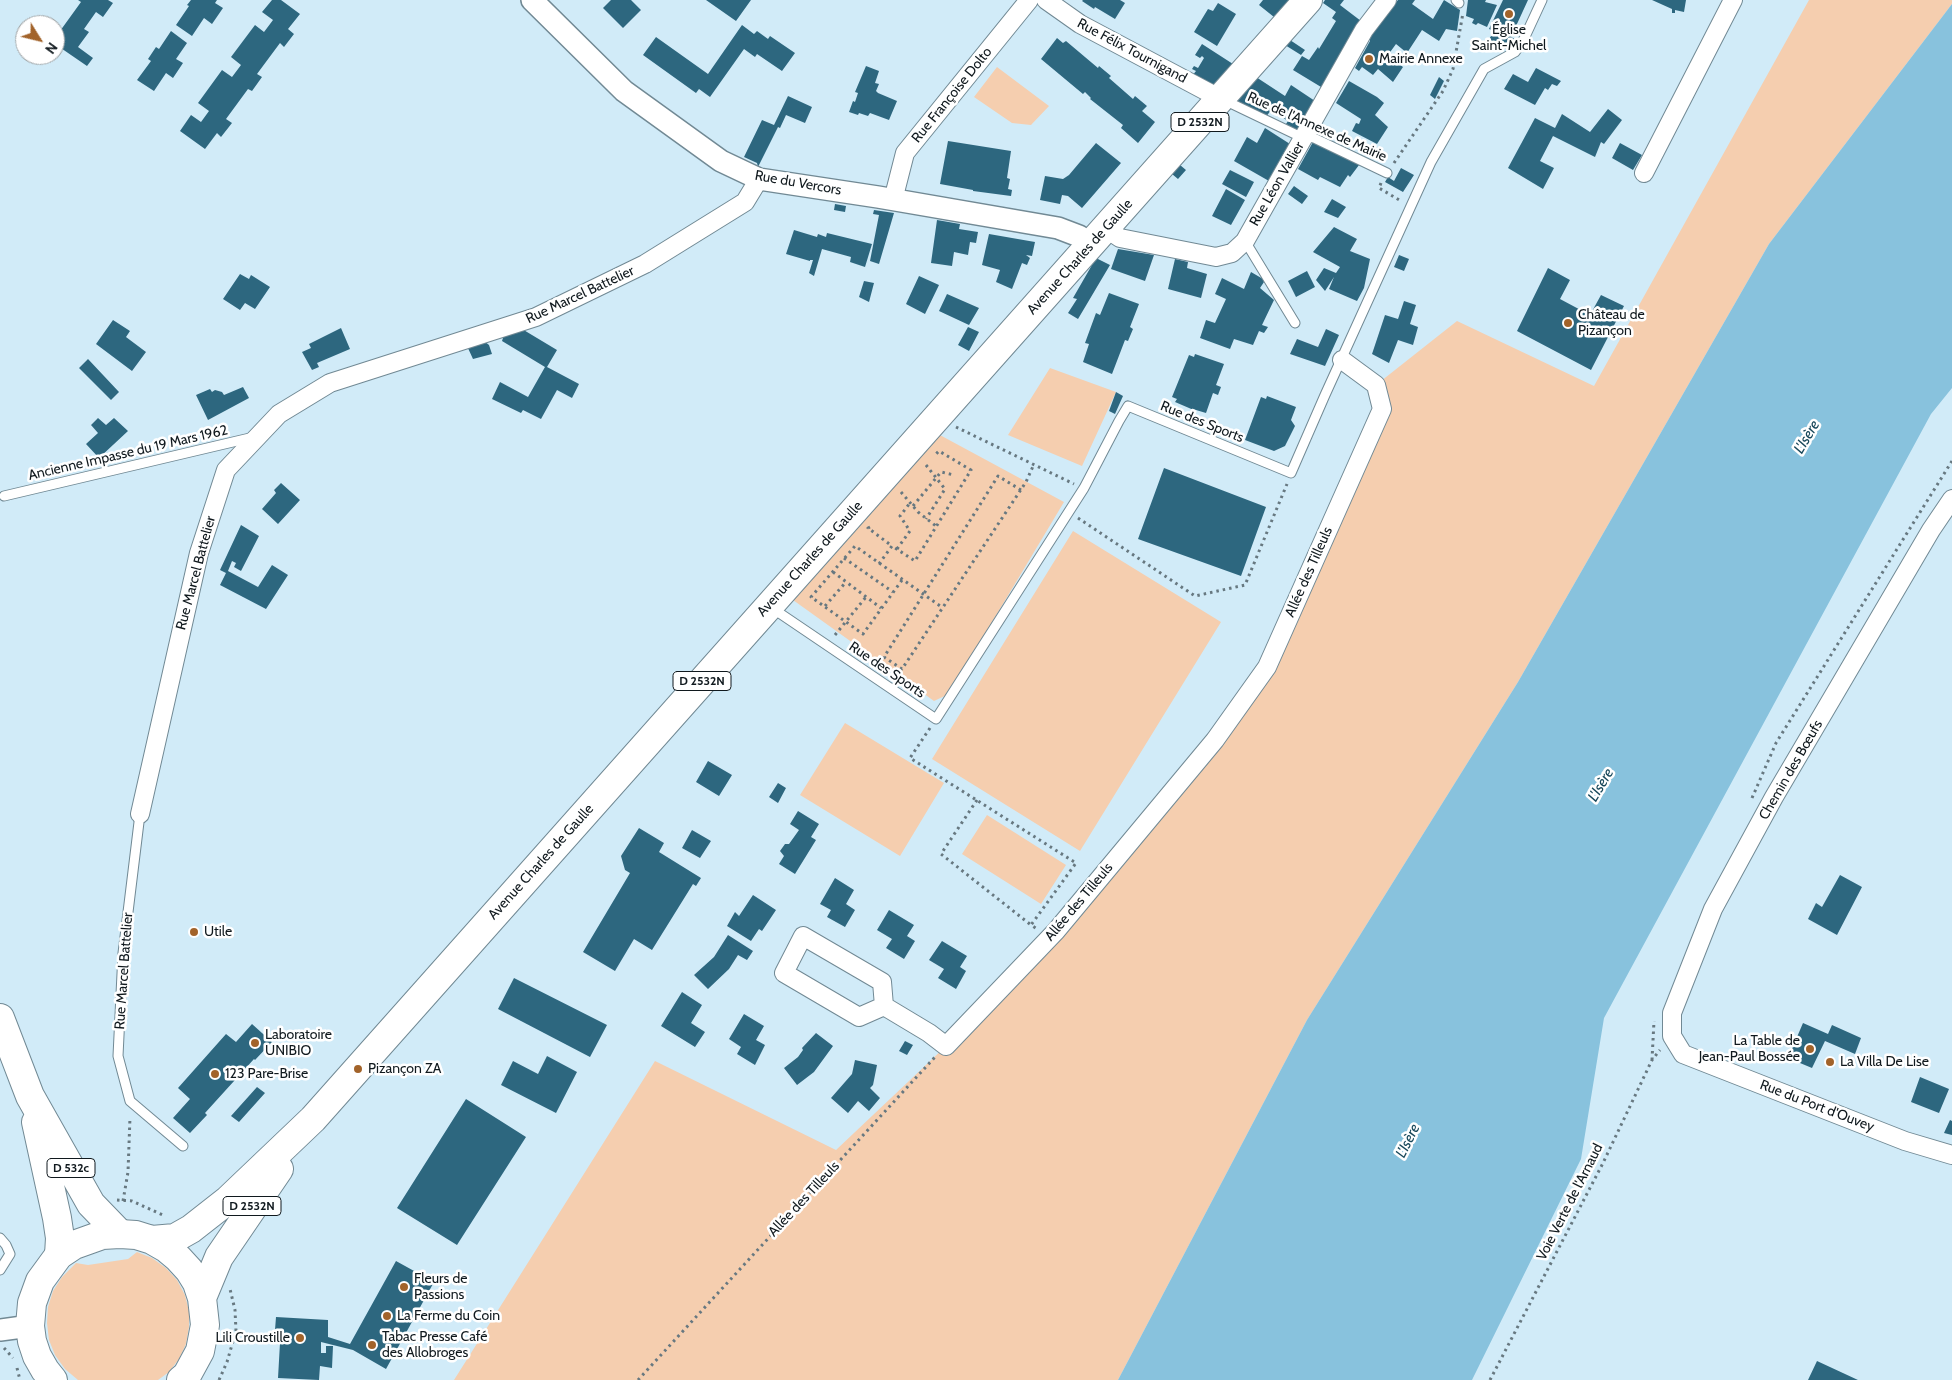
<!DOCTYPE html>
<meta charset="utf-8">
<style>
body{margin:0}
#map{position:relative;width:1952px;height:1380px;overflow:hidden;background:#d1ebf8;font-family:Cabin,sans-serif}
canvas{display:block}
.north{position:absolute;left:15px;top:15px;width:50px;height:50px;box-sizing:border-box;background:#fff;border:1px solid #9fa3a5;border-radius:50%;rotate:126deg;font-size:14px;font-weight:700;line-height:20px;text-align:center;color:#10191e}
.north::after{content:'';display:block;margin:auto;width:18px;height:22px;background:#a2632a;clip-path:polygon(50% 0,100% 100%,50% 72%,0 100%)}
</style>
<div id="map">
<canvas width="1952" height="1380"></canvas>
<div class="north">N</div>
</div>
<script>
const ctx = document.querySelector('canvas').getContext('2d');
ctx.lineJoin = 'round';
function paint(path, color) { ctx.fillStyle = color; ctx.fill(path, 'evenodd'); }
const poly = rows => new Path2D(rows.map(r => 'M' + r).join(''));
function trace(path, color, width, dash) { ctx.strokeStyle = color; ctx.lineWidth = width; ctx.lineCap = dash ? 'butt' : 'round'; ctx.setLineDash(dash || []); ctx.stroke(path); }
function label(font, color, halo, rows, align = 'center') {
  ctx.font = font + ' Cabin,sans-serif'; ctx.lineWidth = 5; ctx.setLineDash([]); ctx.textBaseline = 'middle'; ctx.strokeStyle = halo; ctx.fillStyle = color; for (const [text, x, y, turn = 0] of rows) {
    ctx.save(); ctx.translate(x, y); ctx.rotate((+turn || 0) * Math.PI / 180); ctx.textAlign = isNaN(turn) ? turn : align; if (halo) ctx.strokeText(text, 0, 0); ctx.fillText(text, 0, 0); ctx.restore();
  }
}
const green = poly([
 [1809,0,1952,0,1952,4,1769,244,1518,682,1307,1020,1118,1380,454,1380,655,1061,836,1150,946,1046,1049,938,1267,667,1382,409,1376,385,1457,321,1594,386],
 [997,67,1049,106,1031,125,1012,123,974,97],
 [1050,368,1116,392,1082,466,1008,435],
 [938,434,1064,502,949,694,934,701,793,600],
 [1073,531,1221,622,1080,851,932,759],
 [845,723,944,783,900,856,800,795],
 [987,815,1066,865,1041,904,962,854],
 [137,1252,152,1258,166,1268,177,1280,185,1295,189,1311,189,1327,186,1344,179,1359,169,1372,158,1380,78,1380,65,1369,55,1355,49,1340,47,1323,48,1307,53,1291,62,1277,76,1263,88,1265,128,1259]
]);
const water = poly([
 [1952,4,1952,388,1931,414,1604,1018,1581,1159,1472,1380,1118,1380,1307,1020,1518,682,1769,244]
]);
const building = poly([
 [78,0,108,0,113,3,103,17,96,12,84,29,89,32,78,47,93,58,87,66,55,44,55,38,81,2],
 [191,0,217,0,215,3,223,8,212,24,204,18,192,36,176,25,189,6,187,5],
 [272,0,281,0,300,14,288,29,294,34,284,47,280,43,257,74,262,77,252,91,248,89,226,119,232,123,221,137,217,133,205,149,180,131,191,115,201,122,209,111,198,103,222,70,232,77,241,65,231,57,255,25,264,32,273,20,262,12],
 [611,0,631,0,641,10,623,28,603,8],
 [706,0,751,0,736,21],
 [1083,0,1120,0,1125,3,1115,19,1095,7,1094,9,1082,1],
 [1263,0,1289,0,1274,17,1259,5],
 [1325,0,1344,0,1340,5,1361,21,1336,61,1339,63,1326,90,1293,70,1302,56,1309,60,1318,47,1319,49,1336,21,1332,18,1336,12,1323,3],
 [1398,0,1415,0,1412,4,1433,19,1444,0,1460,10,1457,31,1446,29,1439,41,1422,30,1407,53,1396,44,1388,55,1403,67,1393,82,1378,69,1373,75,1362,67,1359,71,1355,68,1370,41,1370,38,1374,29],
 [1468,0,1486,0,1485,2,1497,5,1487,27,1478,23,1476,25,1472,23,1474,19,1466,16],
 [1503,0,1528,0,1511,37,1517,40,1513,47,1508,45,1506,49,1488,41,1494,31,1489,29],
 [1652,0,1686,0,1684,12,1675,10,1675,13,1672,13,1672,9],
 [1218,3,1236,14,1217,46,1194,32,1208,9,1213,11],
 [742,25,754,34,757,31,768,39,770,36,795,53,782,71,757,54,755,57,744,49,710,97,699,89,696,93,643,55,656,37,708,74],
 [171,31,187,43,176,59,183,63,173,78,166,73,154,91,137,80,151,61,148,59,156,47,159,49],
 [1057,38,1063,43,1066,41,1098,68,1099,66,1111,76,1109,78,1133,99,1135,96,1147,106,1142,111,1155,122,1138,143,1121,128,1123,125,1090,99,1091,98,1085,92,1083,94,1041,59],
 [1290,40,1305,50,1301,55,1285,45],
 [1202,44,1233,64,1212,87,1192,76,1196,71,1192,69,1194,66,1198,68,1204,58,1202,56,1200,58,1195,55],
 [866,66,879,71,875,83,879,84,876,91,878,93,897,101,889,120,870,113,868,116,859,113,858,115,849,112,853,101,855,102,858,93,855,92],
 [1536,68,1561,81,1557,86,1552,84,1548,90,1545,88,1535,105,1504,89,1513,74,1528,82],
 [1256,77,1285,96,1291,85,1318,103,1300,132,1286,124,1288,121,1271,110,1266,117,1235,101],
 [1439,77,1444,81,1435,99,1430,95],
 [1349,81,1377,97,1384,103,1375,115,1388,127,1377,144,1352,131,1356,123,1359,124,1361,119,1336,103],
 [788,96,812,107,805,123,786,115,780,128,778,127,758,167,757,163,744,157,762,120,774,125],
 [1608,109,1622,120,1604,144,1601,142,1595,157,1553,136,1540,161,1554,168,1543,189,1508,168,1535,118,1555,128,1562,114,1590,132],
 [1265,128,1290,144,1269,181,1234,161,1247,137,1257,143],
 [948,141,1011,151,1007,178,1010,179,1008,189,1012,190,1011,196,973,191,973,190,940,184],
 [1313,142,1359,165,1350,177,1348,175,1340,187,1320,177,1318,180,1298,169],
 [1096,143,1121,163,1082,208,1068,196,1062,195,1060,204,1040,200,1045,176,1063,179,1069,175],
 [1620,143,1642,155,1633,170,1612,158],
 [1180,165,1186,170,1178,179,1172,174],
 [1401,168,1414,175,1403,192,1385,182,1388,177,1394,181],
 [1230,170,1254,182,1246,197,1222,184],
 [1294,186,1308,196,1302,204,1288,194],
 [1226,189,1245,200,1231,225,1212,216],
 [1332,199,1346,207,1338,218,1324,212],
 [835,204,846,206,845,212,834,210],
 [874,210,894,213,879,264,870,261,879,215,873,214],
 [937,220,960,224,959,229,978,232,976,243,970,242,968,255,954,252,952,266,931,263],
 [1334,227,1357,239,1350,251,1370,259,1364,288,1357,301,1329,289,1334,277,1325,291,1316,280,1324,268,1336,273,1340,267,1313,252],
 [794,230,817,237,818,234,826,237,827,233,872,244,865,267,850,262,851,257,822,249,814,276,809,273,813,260,810,260,810,261,786,254],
 [989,234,1035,242,1032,256,1026,255,1030,258,1027,265,1022,263,1012,289,996,282,1000,270,982,265],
 [1118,249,1154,255,1145,281,1111,269],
 [1399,255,1409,259,1404,271,1394,267],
 [1096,258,1110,265,1078,319,1068,313,1077,299,1073,298],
 [1175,259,1188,262,1187,268,1207,274,1201,298,1168,289],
 [1548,268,1570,280,1560,299,1590,315,1601,295,1624,306,1591,370,1517,331],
 [1307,271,1315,287,1296,297,1288,281],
 [1251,272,1263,279,1264,282,1260,288,1274,300,1262,325,1268,327,1264,333,1259,331,1253,345,1234,339,1230,349,1200,338,1206,320,1215,323,1226,299,1215,294,1222,278,1244,289],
 [240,274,249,279,251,275,270,287,255,309,245,303,240,310,223,299],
 [919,276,939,285,925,314,906,304],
 [864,281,874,283,869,302,859,297],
 [1109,293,1139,304,1130,327,1133,329,1128,341,1125,340,1112,374,1083,362,1089,344,1085,343,1096,313,1100,315],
 [947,294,979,308,969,325,939,311],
 [1404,301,1416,305,1410,324,1418,327,1413,345,1398,340,1389,363,1372,354,1385,315,1398,319],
 [113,320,130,331,126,337,146,352,132,371,96,344],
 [968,327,979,332,969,351,958,345],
 [341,328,350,349,317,363,319,367,312,370,302,352,311,348,309,344],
 [522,329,557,350,547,367,579,384,572,398,557,390,541,419,523,410,521,413,492,399,500,382,528,397,545,367,502,341,503,338,502,336],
 [1326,329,1339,335,1325,366,1290,354,1297,339,1318,347],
 [484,341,489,345,492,354,473,359,467,346],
 [1195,354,1224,364,1216,385,1221,387,1218,395,1213,393,1206,413,1196,410,1196,411,1175,402,1177,399,1172,397,1189,355,1194,357],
 [88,359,119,392,111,400,79,368],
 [243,387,249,398,208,420,196,395,210,389,212,392,215,390,222,392,224,395],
 [1116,392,1123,396,1115,414,1109,411],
 [1267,396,1296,407,1291,420,1295,426,1285,446,1274,451,1245,440,1261,397,1266,399],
 [98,418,106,425,114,418,128,431,99,458,86,444,98,433,91,425],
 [1164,468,1266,507,1241,576,1138,539],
 [281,483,300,500,278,524,262,509,276,493,274,490],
 [241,525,259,536,241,571,234,567,236,563,232,561,228,571,258,587,272,565,288,575,266,609,220,585,226,573,220,570],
 [708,761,732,775,719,796,696,782],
 [778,783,786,788,778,803,769,797],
 [798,811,819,824,811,837,816,840,795,874,779,864,784,856,780,851,785,844,789,844,799,830,790,824],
 [639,828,664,843,659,852,701,878,696,886,693,884,652,950,634,939,615,971,583,952,630,873,625,870,621,856],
 [692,830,711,841,700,858,682,848],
 [1840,875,1862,887,1837,935,1808,919,1816,903,1822,907],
 [835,878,854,890,846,904,855,910,845,927,827,917,831,910,820,904],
 [753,895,776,910,762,931,759,929,751,941,727,926,735,912,739,916],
 [889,910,914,925,907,936,915,941,904,959,886,948,892,939,877,930],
 [728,935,753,951,747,960,738,955,729,969,708,989,694,975,714,957],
 [942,941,967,956,960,967,966,971,956,989,938,978,944,969,929,960],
 [514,978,607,1025,590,1057,498,1009],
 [682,992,702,1005,691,1023,705,1032,695,1047,661,1026],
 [744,1014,764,1026,756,1040,765,1045,755,1065,737,1054,741,1047,729,1039],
 [1803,1023,1828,1034,1832,1025,1861,1038,1855,1054,1825,1041,1812,1068,1788,1058],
 [252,1024,272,1042,255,1060,254,1059,205,1113,207,1115,190,1133,173,1118,190,1099,178,1088,226,1034,236,1042],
 [816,1033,833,1046,814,1072,797,1085,784,1068,798,1057,803,1050,802,1048],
 [905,1041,913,1045,907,1055,899,1051],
 [547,1056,577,1072,556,1113,501,1085,513,1061,538,1074],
 [855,1060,877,1065,873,1085,870,1088,880,1098,869,1111,858,1101,848,1113,831,1098,852,1074],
 [1920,1077,1949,1089,1939,1113,1911,1102],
 [257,1087,265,1093,239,1122,231,1116],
 [466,1099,526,1137,457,1245,397,1208],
 [1950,1120,1952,1121,1952,1135,1944,1133],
 [396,1261,434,1282,386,1369,353,1350,321,1342,321,1353,326,1353,326,1346,333,1346,332,1368,320,1366,319,1380,278,1378,280,1343,274,1343,276,1317,328,1320,328,1337,350,1344],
 [1817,1361,1858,1380,1808,1380]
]);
const path = poly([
 [1394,163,1443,91,1453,69,1463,13],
 [1381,183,1379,188,1401,201],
 [956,427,1074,484],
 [926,465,945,489,926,519],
 [1021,490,998,476,884,657,902,669,1026,482,1034,464],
 [901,492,918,512,936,526],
 [913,506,941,472,954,475],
 [1078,518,1195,596,1245,585,1287,484],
 [870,527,868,528,892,546],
 [897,549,910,531,900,516,910,503],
 [844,558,893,592],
 [879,564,892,546,915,561,971,470,939,451,936,454],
 [833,572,881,608],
 [902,580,863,634,811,597,855,546,943,608],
 [825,606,846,582],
 [835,635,866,597],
 [930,728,910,758,1076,863,1031,925,1037,929],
 [1752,798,1776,743,1952,461],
 [977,800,941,854,1031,925],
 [1652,1060,1654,1021],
 [117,1200,132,1201,165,1216],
 [123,1201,128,1172,130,1117],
 [4,1348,13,1358],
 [17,1368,20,1380],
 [219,1380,227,1362,236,1331,235,1310,230,1289],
 [638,1380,935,1057],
 [1490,1380,1603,1163,1652,1060,1660,1050]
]);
const service = poly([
 [1456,0,1459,3],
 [1224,100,1297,135,1314,138,1387,173],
 [1245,241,1295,323],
 [4,496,254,437],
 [772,608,936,719,1084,488,1119,421,1128,406,1291,473,1325,395,1431,162,1484,69,1515,52,1523,41,1542,0],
 [140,814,123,953,118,1056,130,1101,183,1146],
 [0,1238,6,1245,10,1254,0,1270]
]);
const minor = poly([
 [1046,0,1080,24,1221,99],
 [1644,173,1733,0],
 [893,200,905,153,1029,0],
 [1105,228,1120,238,1216,257,1232,253,1245,241,1364,30,1387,0],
 [1952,499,1931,530,1774,797,1713,909,1672,1013,1672,1036,1683,1054,1905,1141,1952,1155],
 [140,814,199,553,226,470,279,414,330,383,536,317,645,264,745,202,759,179],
 [884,1006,859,1017,784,973,803,936,882,982,884,1006,929,1033,946,1046,1056,931,1215,740,1267,667,1382,409,1376,385,1342,360]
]);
const tertiary = poly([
 [532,0,624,91,721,161,759,179,878,197,1058,228,1079,236,1091,244],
 [0,1330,30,1326]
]);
const primary = poly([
 [152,1240,175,1238,191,1229,228,1200,313,1119,1308,0],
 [202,1298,219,1257,279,1169],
 [53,1380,45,1370,37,1356,32,1341,30,1326,32,1303,40,1281,59,1255,74,1245,102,1235,120,1234,136,1235,152,1240,166,1248,178,1258,189,1270,197,1283,202,1298,205,1325,200,1351,187,1375,181,1380]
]);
const trunk = poly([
 [0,1018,30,1096,91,1204,120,1234],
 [36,1122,57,1218,60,1238,59,1255]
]);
const markers = [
 [1509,14,5,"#a2632a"],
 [1369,59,5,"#a2632a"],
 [1568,323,5,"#a2632a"],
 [194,932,5,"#a2632a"],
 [255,1043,5,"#a2632a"],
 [1810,1049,5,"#a2632a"],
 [1830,1062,5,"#a2632a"],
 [358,1069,5,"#a2632a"],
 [215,1074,5,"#a2632a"],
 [404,1287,5,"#a2632a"],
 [387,1316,5,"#a2632a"],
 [300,1338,5,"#a2632a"],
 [372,1345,5,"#a2632a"]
];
const shields = [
 [1200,122,58],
 [702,681,58],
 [71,1168,48],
 [252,1206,58]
];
const shieldNames = [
 ["D 2532N",1200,122],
 ["D 2532N",702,681],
 ["D 532c",71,1168],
 ["D 2532N",252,1206]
];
const poiNames = [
 ["Église",1509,30,"center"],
 ["Saint-Michel",1509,46,"center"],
 ["Mairie Annexe",1379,59],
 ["Château de",1578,315],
 ["Pizançon",1578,331],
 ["Utile",204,932],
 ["Laboratoire",265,1035],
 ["UNIBIO",265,1051],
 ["La Table de",1800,1041,"right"],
 ["Jean-Paul Bossée",1800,1057,"right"],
 ["La Villa De Lise",1840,1062],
 ["Pizançon ZA",368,1069],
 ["123 Pare-Brise",225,1074],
 ["Fleurs de",414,1279],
 ["Passions",414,1295],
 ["La Ferme du Coin",397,1316],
 ["Tabac Presse Café",382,1337],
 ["des Allobroges",382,1353],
 ["Lili Croustille",290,1338,"right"]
];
const streetNames = [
 ["Rue Félix Tournigand",1132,51,28],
 ["Rue Françoise Dolto",952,95,-51],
 ["Rue de l'Annexe de Mairie",1317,127,24],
 ["Rue du Vercors",798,183,10],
 ["Rue Léon Vallier",1277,184,-60],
 ["Avenue Charles de Gaulle",1080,257,-48],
 ["Rue Marcel Battelier",580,295,-25],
 ["Rue des Sports",1202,422,22],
 ["Ancienne Impasse du 19 Mars 1962",128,453,-13],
 ["Avenue Charles de Gaulle",810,559,-48],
 ["Allée des Tilleuls",1309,572,-66],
 ["Rue Marcel Battelier",196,573,-75],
 ["Rue des Sports",887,670,34],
 ["Chemin des Bœufs",1791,770,-60],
 ["Avenue Charles de Gaulle",541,862,-48],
 ["Allée des Tilleuls",1079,902,-50],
 ["Rue Marcel Battelier",124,971,-86],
 ["Rue du Port d'Ouvey",1817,1106,21],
 ["Allée des Tilleuls",804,1199,-47],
 ["Voie Verte de l'Arnaud",1570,1202,-63]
];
const waterNames = [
 ["L'Isère",1807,437,-59],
 ["L'Isère",1601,785,-59],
 ["L'Isère",1408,1141,-63]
];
paint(green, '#f5ceaf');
paint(water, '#88c2dd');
paint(building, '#2d677f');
trace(service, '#718994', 11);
trace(minor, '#718994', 20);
trace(tertiary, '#718994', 24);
trace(primary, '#718994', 30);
trace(trunk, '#718994', 30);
trace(path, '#677880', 3, [2.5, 4]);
trace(service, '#fff', 9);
trace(minor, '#fff', 18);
trace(tertiary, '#fff', 21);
trace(primary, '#fff', 28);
trace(trunk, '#fff', 28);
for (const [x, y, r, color] of markers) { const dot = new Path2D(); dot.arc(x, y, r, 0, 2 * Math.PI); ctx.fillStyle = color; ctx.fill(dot); trace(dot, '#fff', 2); }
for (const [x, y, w] of shields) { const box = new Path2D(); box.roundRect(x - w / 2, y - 9.5, w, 19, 4); ctx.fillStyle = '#fff'; ctx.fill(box); trace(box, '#10191e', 1); }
label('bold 12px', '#10191e', null, shieldNames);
label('14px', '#10191e', '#fff', poiNames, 'left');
label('14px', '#10191e', '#fff', streetNames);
label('italic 15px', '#18485b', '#fff', waterNames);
</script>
